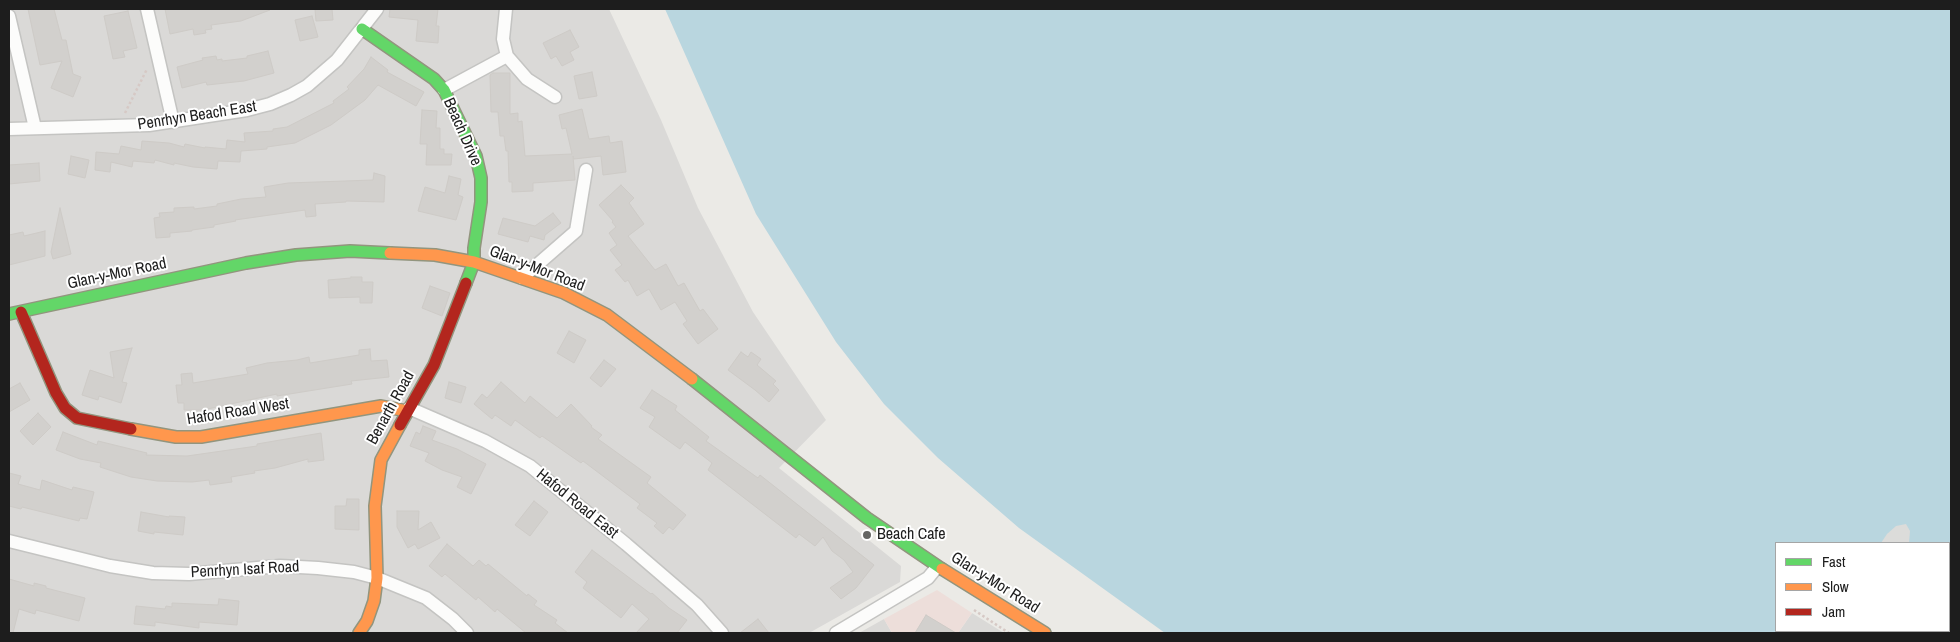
<!DOCTYPE html>
<style>
body{margin:0}
#map{position:relative;width:1960px;height:642px;overflow:hidden;background:#ebeae6;font-family:"Archivo Narrow",sans-serif}
canvas{display:block}
.frame{position:absolute;inset:0;border:10px solid #1d1d1d;pointer-events:none}
.legend{position:absolute;left:1775px;top:542px;width:175px;height:90px;box-sizing:border-box;background:#fff;border:1px solid #a5a5a5;margin:0;padding:6px 9px;list-style:none;font-size:15px;color:#1d1d1d}
.legend li{display:flex;align-items:center;gap:10px;height:25px}
.legend b{width:25px;border:1px solid #a5a5a5}
</style>
<div id="map">
<canvas width="1960" height="642"></canvas>
<div class="frame"></div>
<ul class="legend">
<li><b style="height:6px;background:#63d668"></b>Fast</li>
<li><b style="height:6px;background:#ff974d"></b>Slow</li>
<li><b style="height:6px;background:#b3261e"></b>Jam</li>
</ul>
</div>
<script>
const ctx = document.querySelector('canvas').getContext('2d');
ctx.lineJoin = 'round';
function paint(path, color) { ctx.fillStyle = color; ctx.fill(path, 'evenodd'); }
const poly = rows => new Path2D(rows.map(r => 'M' + r).join(''));
function trace(path, color, width, dash) { ctx.strokeStyle = color; ctx.lineWidth = width; ctx.lineCap = dash ? 'butt' : 'round'; ctx.setLineDash(dash || []); ctx.stroke(path); }
function label(font, color, halo, rows, align = 'center') {
  ctx.font = font + ' "Archivo Narrow",sans-serif'; ctx.lineWidth = 4; ctx.setLineDash([]); ctx.textBaseline = 'middle'; ctx.strokeStyle = halo; ctx.fillStyle = color; for (const [text, x, y, turn = 0] of rows) {
    ctx.save(); ctx.translate(x, y); ctx.rotate((+turn || 0) * Math.PI / 180); ctx.textAlign = isNaN(turn) ? turn : align; if (halo) ctx.strokeText(text, 0, 0); ctx.fillText(text, 0, 0); ctx.restore();
  }
}
const residential = poly([
 [9,9,609,9,661,120,698,208,753,312,826,420,779,468,901,566,900,582,809,633,9,633],
 [972,613,1004,633,958,633],
 [884,619,892,633,859,633]
]);
const commercial = poly([
 [937,590,972,613,958,633,892,633,884,619]
]);
const water = poly([
 [665,9,1951,9,1951,633,1165,633,1019,528,938,458,884,404,836,342,756,214],
 [1776,543,1949,543,1949,631,1776,631]
]);
const pier = poly([
 [1906,524,1910,531,1909,543,1881,543,1887,534,1896,526]
]);
const building = poly([
 [28,9,54,9,62,40,66,40,73,74,81,77,73,97,51,88,62,61,40,65,28,9],
 [165,9,270,9,270,10,241,21,211,25,212,29,205,30,206,33,194,35,193,29,170,34,165,9],
 [315,9,332,9,333,20,316,21,315,9],
 [390,9,438,9,436,26,439,26,438,43,416,41,418,20,389,17,390,9],
 [128,11,137,48,123,51,125,57,113,59,104,16,128,11],
 [312,16,318,37,300,41,295,20,312,16],
 [570,30,579,47,570,52,574,60,562,66,556,56,551,59,543,43,570,30],
 [268,51,274,73,244,81,207,85,206,82,182,88,177,67,203,60,202,58,216,56,217,60,222,59,222,61,247,58,247,56,268,51],
 [371,57,388,70,387,72,424,92,416,106,378,85,365,100,331,125,295,143,267,147,267,149,241,151,240,162,218,161,217,169,193,167,174,163,174,165,155,160,154,163,133,161,132,167,111,162,110,172,95,170,96,152,119,154,121,146,141,150,142,141,169,143,184,147,185,144,205,148,205,147,226,149,227,140,245,142,244,133,273,131,273,129,287,127,334,103,333,101,349,89,347,87,364,69,371,57],
 [592,72,597,96,579,99,574,76,592,72],
 [493,73,510,73,510,114,518,113,518,122,522,121,525,156,572,154,566,128,562,129,559,115,582,109,589,139,609,136,610,143,622,141,626,172,603,175,601,156,574,159,573,156,575,180,533,183,533,191,512,192,512,182,509,182,508,151,506,151,504,136,500,136,498,112,491,112,490,75,493,73],
 [422,110,437,111,436,128,440,128,440,149,444,149,444,154,452,154,451,165,426,165,427,144,420,144,422,110],
 [71,156,89,160,85,178,68,174,71,156],
 [39,163,40,181,9,184,9,165,39,163],
 [374,173,385,176,384,202,346,201,346,202,315,204,316,216,306,217,305,210,235,220,236,221,214,225,214,227,192,230,192,231,170,233,170,237,156,238,154,218,160,217,159,213,174,212,174,208,194,207,194,209,217,206,217,204,241,199,266,197,264,187,288,183,373,180,374,173],
 [449,176,461,179,458,195,463,197,456,220,418,211,425,187,445,193,449,176],
 [621,185,634,198,629,203,644,224,628,236,655,270,666,264,678,286,684,283,700,311,703,309,718,329,698,344,683,324,687,321,675,302,661,310,649,289,637,296,628,280,625,282,615,270,622,265,610,250,617,245,609,233,616,227,612,222,613,221,599,205,621,185],
 [60,208,71,254,53,259,51,252,60,208],
 [553,213,561,223,545,235,544,240,530,236,528,242,498,234,503,218,535,226,553,213],
 [45,231,45,256,9,265,9,235,23,232,24,236,45,231],
 [351,277,362,277,362,282,373,282,372,303,360,303,360,297,329,298,328,280,351,278,351,277],
 [430,286,450,293,442,316,422,308,430,286],
 [569,331,586,340,574,363,557,353,569,331],
 [132,348,122,382,127,383,121,403,99,396,98,400,82,395,90,370,114,378,110,352,132,348],
 [370,349,371,361,387,360,389,377,351,381,352,384,277,396,277,394,203,410,184,410,184,403,178,403,176,385,182,385,181,374,192,373,193,383,248,374,246,368,267,363,297,360,309,357,310,363,359,355,359,350,370,349],
 [741,352,748,357,751,352,761,359,757,365,776,381,773,384,779,390,769,402,755,390,728,370,741,352],
 [604,360,616,369,601,387,590,378,604,360],
 [449,382,466,387,461,403,445,398,449,382],
 [501,382,525,403,530,396,557,418,571,404,592,426,591,427,602,435,598,439,651,477,647,483,686,515,673,530,669,527,663,534,654,526,657,523,637,508,640,504,583,461,581,463,542,436,540,438,515,420,511,426,495,415,492,419,474,404,482,394,487,398,501,382],
 [20,383,30,400,9,412,9,389,20,383],
 [652,390,677,406,675,410,709,437,706,441,758,478,760,475,874,565,856,588,841,599,830,588,853,572,844,560,832,551,823,537,815,546,799,534,796,538,708,470,712,463,685,442,680,449,649,427,655,417,640,408,652,390],
 [38,413,51,427,33,445,20,431,38,413],
 [423,426,436,431,432,440,457,449,486,464,471,494,457,487,462,477,442,470,425,461,429,453,410,446,416,432,420,434,423,426],
 [63,432,97,445,98,441,147,453,146,455,187,456,257,446,257,444,321,433,324,460,308,462,308,459,275,468,254,471,255,473,231,477,232,482,210,485,209,480,192,482,157,481,131,477,100,467,101,463,80,459,56,450,63,432],
 [9,473,21,476,18,484,40,490,42,480,72,490,73,487,94,492,87,519,80,518,79,521,22,507,21,509,9,506,9,473],
 [347,499,359,499,359,530,335,529,335,506,346,506,347,499],
 [534,501,548,512,530,536,515,525,534,501],
 [397,511,419,511,418,530,431,522,440,538,418,549,415,544,408,548,397,527,397,511],
 [141,512,169,517,169,516,185,517,183,535,154,532,154,534,138,531,141,512],
 [447,544,473,566,479,560,486,566,488,564,527,596,528,594,537,601,534,605,557,620,555,623,568,633,526,633,497,609,495,612,478,597,476,600,445,574,442,577,429,566,447,544],
 [592,550,651,594,652,593,669,608,687,620,677,633,636,633,649,619,632,604,621,618,583,588,587,582,575,572,592,550],
 [9,579,34,586,34,583,46,586,46,588,85,598,79,621,36,610,35,614,19,609,13,633,9,633,9,579],
 [219,599,239,601,237,625,199,622,199,628,155,622,155,626,134,624,136,606,165,609,166,606,172,607,172,603,218,605,219,599],
 [926,615,956,633,915,633,926,615],
 [758,619,769,633,740,633,758,619]
]);
const path = poly([
 [125,113,147,69],
 [974,610,1009,633]
]);
const street = poly([
 [147,9,173,122],
 [506,9,503,39,507,56,527,79,555,97],
 [9,16,35,128],
 [444,90,507,56],
 [9,129,149,125,247,110,270,104,291,95,307,86,337,60,377,9],
 [522,278,576,231,586,170],
 [409,408,485,441,530,466,626,544,697,605,722,633],
 [9,541,110,566,153,573,189,574,280,566,318,568,354,572,377,578,426,598,453,619,467,633],
 [836,633,928,578,937,567]
]);
const fast = poly([
 [362,29,434,79,444,90,476,156,481,178,481,202,474,248,474,262,466,283],
 [9,314,246,263,296,255,350,251,390,253],
 [692,379,867,518,942,569]
]);
const slow = poly([
 [390,253,435,255,474,262,564,293,607,315,692,379],
 [131,429,176,437,201,437,381,406,407,411],
 [942,569,1045,633],
 [359,633,367,621,374,601,377,578,375,506,381,460,400,425]
]);
const jam = poly([
 [21,312,56,393,65,408,77,418,131,429],
 [400,425,434,365,466,283]
]);
const markers = [
 [867,535,5,"#656563"]
];
const streetNames = [
 ["Penrhyn Beach East",197,116,-9],
 ["Beach Drive",462,132,66],
 ["Glan-y-Mor Road",537,269,21],
 ["Glan-y-Mor Road",117,274,-12],
 ["Benarth Road",391,408,-61],
 ["Hafod Road West",238,412,-9],
 ["Hafod Road East",577,504,39],
 ["Penrhyn Isaf Road",245,570,-3],
 ["Glan-y-Mor Road",995,583,32]
];
const poiNames = [
 ["Beach Cafe",877,535]
];
paint(residential, '#dad9d7');
paint(commercial, '#eddeda');
paint(water, '#b9d6df');
paint(pier, '#dcdcda');
paint(building, '#d2d0cd');
trace(building, '#cecbc7', 1);
trace(street, '#c4c4c2', 15);
trace(fast, '#92957e', 14);
trace(slow, '#92957e', 14);
trace(jam, '#92957e', 14);
trace(path, '#d6c9c5', 2.5, [2.5, 2.5]);
trace(street, '#fcfcfb', 12);
trace(fast, '#63d668', 11);
trace(slow, '#ff974d', 11);
trace(jam, '#b3261e', 11);
for (const [x, y, r, color] of markers) { const dot = new Path2D(); dot.arc(x, y, r, 0, 2 * Math.PI); ctx.fillStyle = color; ctx.fill(dot); trace(dot, '#fff', 2); }
label('16px', '#1d1d1d', '#fff', streetNames);
label('16px', '#1d1d1d', '#fff', poiNames, 'left');
</script>
